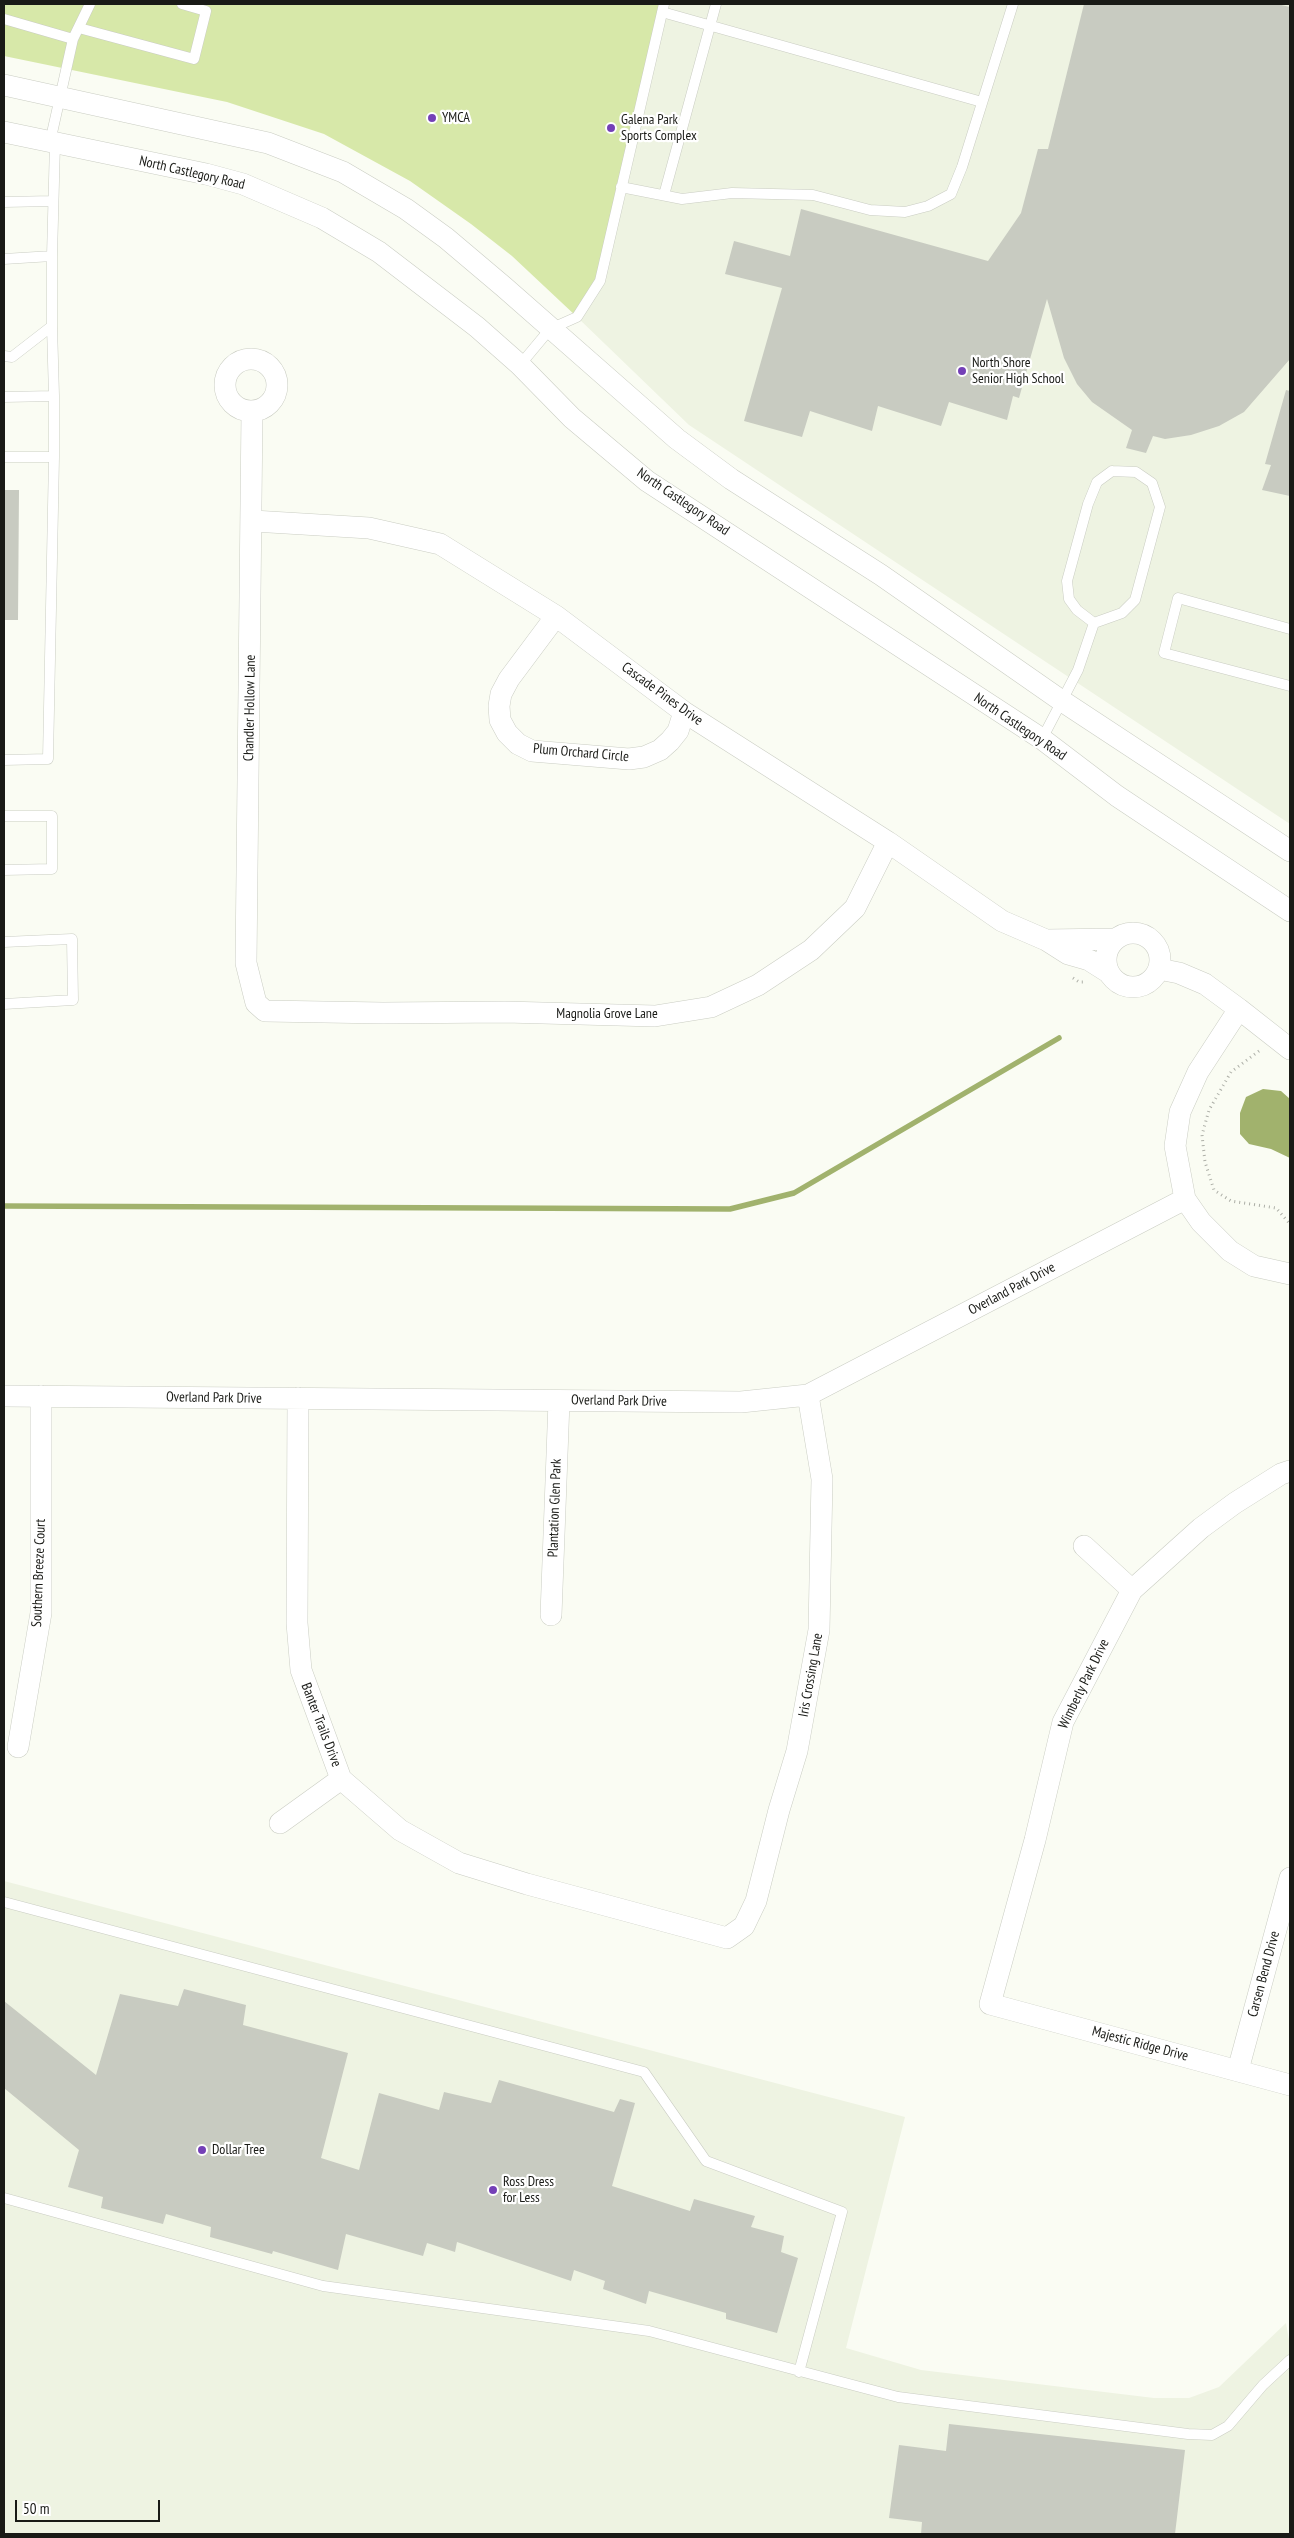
<!DOCTYPE html>
<style>
body{margin:0}
#map{position:relative;width:1294px;height:2538px;overflow:hidden;background:#fafcf3;font-family:"PT Sans Narrow",sans-serif}
canvas{display:block}
.frame{position:absolute;inset:0;border:5px solid #191a16;pointer-events:none}
.scale{position:absolute;left:15px;top:2500px;width:145px;height:22px;box-sizing:border-box;border:2px solid #191a16;border-top:0;padding-left:6px;font-size:15px;line-height:18px;white-space:nowrap;color:#191a16;-webkit-text-stroke:4px #fff;paint-order:stroke}
</style>
<div id="map">
<canvas width="1294" height="2538"></canvas>
<div class="frame"></div>
<div class="scale">50 m</div>
</div>
<script>
const ctx = document.querySelector('canvas').getContext('2d');
ctx.lineJoin = 'round';
function paint(path, color) { ctx.fillStyle = color; ctx.fill(path, 'evenodd'); }
const poly = rows => new Path2D(rows.map(r => 'M' + r).join(''));
function trace(path, color, width, dash) { ctx.strokeStyle = color; ctx.lineWidth = width; ctx.lineCap = dash ? 'butt' : 'round'; ctx.setLineDash(dash || []); ctx.stroke(path); }
function label(font, color, halo, rows, align = 'center') {
  ctx.font = font + ' "PT Sans Narrow",sans-serif'; ctx.lineWidth = 4.5; ctx.setLineDash([]); ctx.textBaseline = 'middle'; ctx.strokeStyle = halo; ctx.fillStyle = color; for (const [text, x, y, turn = 0] of rows) {
    ctx.save(); ctx.translate(x, y); ctx.rotate((+turn || 0) * Math.PI / 180); ctx.textAlign = isNaN(turn) ? turn : align; if (halo) ctx.strokeText(text, 0, 0); ctx.fillText(text, 0, 0); ctx.restore();
  }
}
const built = poly([
 [664,4,1290,4,1290,824,689,425,577,317],
 [4,1881,905,2117,846,2348,921,2370,1154,2398,1189,2398,1219,2387,1286,2323,1290,2346,1290,2534,4,2534]
]);
const green = poly([
 [4,4,664,4,600,281,577,317,512,256,471,224,410,181,324,134,227,102,4,56]
]);
const water = poly([
 [1263,1089,1281,1091,1290,1099,1290,1158,1271,1149,1249,1144,1240,1134,1240,1113,1246,1097]
]);
const stream = poly([
 [4,1206,730,1209,794,1193,1059,1038]
]);
const building = poly([
 [1084,4,1277,4,1290,7,1290,359,1244,412,1219,426,1191,435,1165,439,1153,436,1146,453,1126,448,1132,430,1092,402,1077,384,1064,358,1047,299,1019,398,1013,396,1007,420,949,402,941,426,878,406,872,431,810,411,802,437,744,421,782,288,725,274,734,241,790,256,801,209,988,261,1021,213,1038,149,1048,149],
 [1286,390,1290,391,1290,496,1262,490,1271,465,1265,464],
 [4,490,19,490,18,620,4,620],
 [184,1989,246,2005,243,2025,348,2053,321,2158,359,2170,379,2093,439,2110,444,2092,491,2103,499,2080,614,2112,620,2099,635,2103,612,2186,690,2211,694,2199,755,2216,751,2227,784,2236,781,2252,798,2258,777,2333,726,2319,726,2313,649,2291,646,2304,603,2289,605,2281,574,2270,571,2281,457,2242,455,2252,427,2243,423,2256,346,2234,338,2270,273,2251,272,2254,210,2237,211,2227,166,2214,163,2224,101,2208,103,2197,68,2187,79,2150,4,2088,4,2001,96,2075,120,1994,178,2006],
 [949,2424,1185,2450,1175,2534,921,2534,922,2522,889,2518,899,2445,946,2451]
]);
const path = poly([
 [1073,978,1079,982,1086,982],
 [1259,1051,1231,1072,1209,1110,1202,1135,1205,1162,1214,1190,1231,1201,1276,1208,1290,1224]
]);
const service = poly([
 [662,12,982,102],
 [4,19,73,39],
 [79,28,194,59,206,11,182,4],
 [50,142,73,39,90,4],
 [621,187,682,199,732,193,813,195,870,210,905,212,928,206,951,194,962,167,1013,4],
 [664,195,716,4],
 [4,202,53,201],
 [52,256,52,326],
 [4,259,52,256,55,143],
 [4,356,12,357,52,326,54,396,4,397],
 [520,365,550,329,577,317,600,281,664,4],
 [54,396,54,457],
 [4,457,54,457,48,759,4,760],
 [1112,471,1136,472,1152,483,1160,507,1135,600,1122,613,1094,623,1077,610,1069,599,1067,581,1088,504,1097,482,1112,471],
 [1290,629,1178,598,1164,653,1290,686],
 [1042,739,1078,670,1094,623],
 [4,816,52,816,52,869,4,870],
 [4,942,72,939,73,1000,4,1004],
 [4,1902,644,2072,706,2161,842,2212,799,2372],
 [4,2198,323,2286,649,2331,898,2397,1188,2434,1212,2435,1228,2426,1263,2385,1290,2360]
]);
const minor = poly([
 [4,85,268,143,343,172,406,209,446,238,504,287,677,439,731,479,881,575,1059,699,1290,851],
 [4,132,206,174,243,184,322,218,379,252,477,327,520,365,572,418,647,481,1042,739,1117,796,1290,911],
 '225 385a26 26 0 1 1 52 0a26 26 0 1 1-52 0Z',
 [252,412,246,963,256,1003,265,1011,383,1013,505,1012,655,1016,711,1007,758,985,811,950,855,908,888,842],
 [253,521,369,528,440,544,556,616,684,712,888,842,1002,921,1046,940,1068,954,1089,960,1108,972],
 [556,616,509,679,501,694,499,706,500,720,507,733,518,744,532,751,629,759,644,757,660,750,670,741,678,731,684,712],
 '1106 960a27 27 0 1 1 54 0a27 27 0 1 1-54 0Z',
 [1046,940,1115,939],
 [1159,969,1179,973,1205,984,1239,1009],
 [1290,1049,1239,1009,1198,1072,1180,1112,1175,1146,1185,1199,1201,1222,1230,1251,1254,1266,1290,1274],
 [4,1396,741,1402,808,1395,1185,1199],
 [298,1398,297,1623,301,1670,341,1779,400,1830,459,1863,527,1884,727,1938,744,1926,756,1901,779,1810,797,1751,819,1630,822,1479,808,1395],
 [1290,1471,1281,1474,1235,1503,1201,1528,1132,1590,1063,1722,1035,1840,990,2004,1290,2085],
 [1084,1546,1132,1590],
 [551,1615,559,1401],
 [18,1747,41,1613,41,1396],
 [280,1823,341,1779],
 [1238,2070,1290,1878]
]);
const markers = [
 [432,118,5,"#7440b7"],
 [611,128,5,"#7440b7"],
 [962,371,5,"#7440b7"],
 [202,2150,5,"#7440b7"],
 [493,2190,5,"#7440b7"]
];
const poiNames = [
 ["YMCA",442,118],
 ["Galena Park",621,120],
 ["Sports Complex",621,136],
 ["North Shore",972,363],
 ["Senior High School",972,379],
 ["Dollar Tree",212,2150],
 ["Ross Dress",503,2182],
 ["for Less",503,2198]
];
const streetNames = [
 ["North Castlegory Road",192,173,13],
 ["North Castlegory Road",683,502,34],
 ["Cascade Pines Drive",662,694,36],
 ["Chandler Hollow Lane",250,708,-89],
 ["North Castlegory Road",1020,727,34],
 ["Plum Orchard Circle",581,753,5],
 ["Magnolia Grove Lane",607,1014],
 ["Overland Park Drive",1012,1289,-28],
 ["Overland Park Drive",214,1398,1],
 ["Overland Park Drive",619,1401,1],
 ["Plantation Glen Park",555,1508,-88],
 ["Southern Breeze Court",39,1573,-88],
 ["Iris Crossing Lane",811,1675,-80],
 ["Wimberly Park Drive",1084,1684,-64],
 ["Banter Trails Drive",321,1725,69],
 ["Carsen Bend Drive",1264,1974,-75],
 ["Majestic Ridge Drive",1140,2044,15]
];
paint(built, '#eef3e2');
paint(green, '#d7e8a9');
paint(water, '#a1b26d');
trace(stream, '#a1b26d', 5.5);
paint(building, '#c8cbc1');
trace(service, '#cacdc3', 11);
trace(minor, '#cacdc3', 22);
trace(path, '#adafa7', 3, [1, 4]);
trace(service, '#fff', 10);
trace(minor, '#fff', 21);
for (const [x, y, r, color] of markers) { const dot = new Path2D(); dot.arc(x, y, r, 0, 2 * Math.PI); ctx.fillStyle = color; ctx.fill(dot); trace(dot, '#fff', 2); }
label('14px', '#191a16', '#fff', poiNames, 'left');
label('14px', '#191a16', '#fff', streetNames);
</script>
